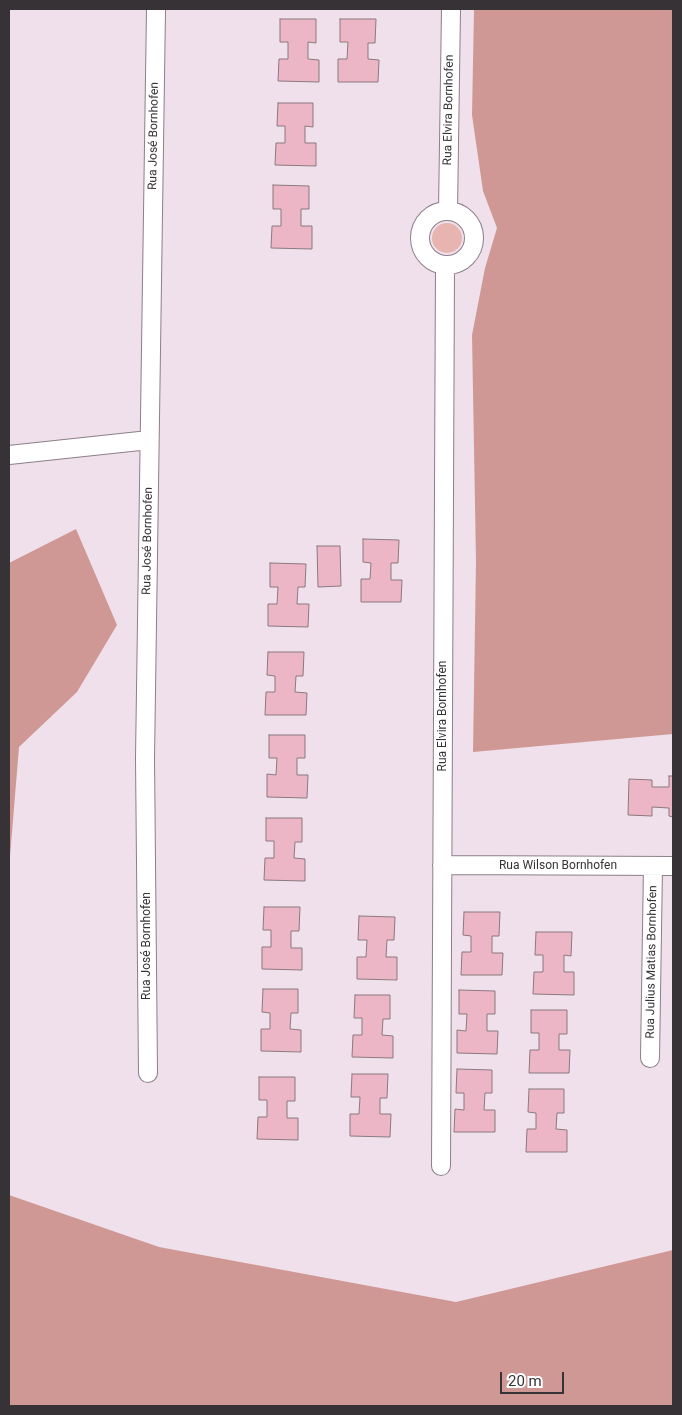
<!DOCTYPE html>
<meta charset="utf-8">
<style>
body{margin:0}
#map{position:relative;width:682px;height:1415px;overflow:hidden;background:#efe0eb;font-family:Roboto,sans-serif}
canvas{display:block}
.frame{position:absolute;inset:0;border:10px solid #373236;pointer-events:none}
.scale{position:absolute;left:500px;top:1372px;width:64px;height:22px;box-sizing:border-box;border:2px solid #373236;border-top:0;padding-left:6px;font-size:15px;line-height:18px;white-space:nowrap;color:#373236;-webkit-text-stroke:4px #fff;paint-order:stroke}
</style>
<div id="map">
<canvas width="682" height="1415"></canvas>
<div class="frame"></div>
<div class="scale">20 m</div>
</div>
<script>
const ctx = document.querySelector('canvas').getContext('2d');
ctx.lineJoin = 'round';
function paint(path, color) { ctx.fillStyle = color; ctx.fill(path, 'evenodd'); }
const poly = rows => new Path2D(rows.map(r => 'M' + r).join(''));
function trace(path, color, width, dash) { ctx.strokeStyle = color; ctx.lineWidth = width; ctx.lineCap = dash ? 'butt' : 'round'; ctx.setLineDash(dash || []); ctx.stroke(path); }
function label(font, color, halo, rows, align = 'center') {
  ctx.font = font + ' Roboto,sans-serif'; ctx.lineWidth = 4; ctx.setLineDash([]); ctx.textBaseline = 'middle'; ctx.strokeStyle = halo; ctx.fillStyle = color; for (const [text, x, y, turn = 0] of rows) {
    ctx.save(); ctx.translate(x, y); ctx.rotate((+turn || 0) * Math.PI / 180); ctx.textAlign = isNaN(turn) ? turn : align; if (halo) ctx.strokeText(text, 0, 0); ctx.fillText(text, 0, 0); ctx.restore();
  }
}
const green = poly([
 '432 238a15 15 0 1 1 30 0a15 15 0 1 1-30 0Z'
]);
const forest = poly([
 [474,9,673,9,673,734,473,752,476,561,472,335,485,268,497,228,483,191,472,115],
 [76,529,117,625,77,692,19,747,9,869,9,563],
 [9,1195,159,1247,456,1302,673,1250,673,1406,9,1406]
]);
const building = poly([
 [280,19,316,19,316,43,308,42,308,59,319,60,319,82,278,81,279,59,288,59,288,42,280,42,280,19],
 [340,19,376,19,375,43,368,43,368,59,379,60,378,82,338,82,338,59,347,59,348,42,340,42,340,19],
 [278,103,313,103,313,127,305,126,305,143,316,143,316,166,275,165,276,143,285,143,285,126,277,126,278,103],
 [273,185,309,186,309,209,301,209,301,226,312,226,312,249,271,248,272,226,281,226,281,209,273,209,273,185],
 [363,539,399,540,398,563,391,563,391,580,402,580,401,602,361,602,361,579,370,579,371,563,363,562,363,539],
 [317,546,340,546,341,586,318,587,317,546],
 [270,563,306,564,305,587,298,587,297,604,309,604,308,627,268,626,268,604,277,604,278,587,270,587,270,563],
 [268,652,304,652,303,676,296,676,295,692,307,693,306,715,265,715,266,692,275,692,275,676,267,675,268,652],
 [269,735,305,735,305,758,297,758,297,775,308,775,307,798,267,797,267,774,276,775,277,758,269,758,269,735],
 [669,776,673,776,673,817,669,816,669,808,652,807,652,816,628,815,629,779,652,780,652,787,669,787,669,776],
 [266,818,302,818,302,842,295,842,294,858,305,859,305,881,264,880,265,858,274,858,274,841,266,841,266,818],
 [264,907,300,907,299,931,291,931,291,948,302,948,302,970,262,969,262,947,271,947,271,930,263,930,264,907],
 [464,912,500,912,499,936,492,936,492,953,503,953,502,975,461,975,462,952,471,952,471,936,463,935,464,912],
 [359,916,395,917,394,940,387,940,386,957,397,957,397,980,357,979,357,957,366,957,367,940,358,940,359,916],
 [536,932,572,932,571,956,564,955,564,972,574,972,574,995,533,994,534,972,543,972,543,955,535,955,536,932],
 [263,989,298,989,298,1013,291,1013,290,1029,301,1030,301,1052,261,1051,261,1029,270,1029,270,1013,262,1012,263,989],
 [459,990,495,991,495,1014,487,1014,487,1031,498,1031,497,1054,457,1053,457,1030,466,1031,467,1014,459,1014,459,990],
 [355,995,390,995,390,1019,383,1019,382,1035,393,1036,393,1058,352,1057,353,1035,362,1035,362,1018,354,1018,355,995],
 [531,1010,567,1010,567,1034,559,1034,559,1050,570,1050,569,1073,529,1073,530,1050,539,1050,539,1033,531,1033,531,1010],
 [457,1069,492,1070,492,1093,485,1093,484,1110,495,1110,495,1132,454,1132,455,1109,464,1110,464,1093,456,1093,457,1069],
 [352,1074,388,1074,387,1098,380,1098,380,1114,391,1114,390,1137,350,1136,350,1114,359,1114,360,1097,351,1097,352,1074],
 [259,1077,295,1077,295,1101,287,1101,287,1118,298,1118,298,1140,257,1139,258,1117,267,1117,267,1100,259,1100,259,1077],
 [529,1089,564,1089,564,1113,557,1113,556,1129,567,1130,567,1152,526,1152,527,1129,536,1129,536,1113,528,1112,529,1089]
]);
const street = poly([
 [448,211,451,9],
 '420 238a27 27 0 1 1 54 0a27 27 0 1 1-54 0Z',
 [9,455,149,440],
 [442,865,673,866],
 [650,1058,653,866],
 [148,1073,145,758,156,9],
 [441,1166,445,265]
]);
const streetNames = [
 ["Rua Elvira Bornhofen",449,110,-89],
 ["Rua José Bornhofen",154,136,-89],
 ["Rua José Bornhofen",148,541,-89],
 ["Rua Elvira Bornhofen",443,716,-90],
 ["Rua Wilson Bornhofen",558,866],
 ["Rua José Bornhofen",147,946,-90],
 ["Rua Julius Matias Bornhofen",652,962,-89]
];
paint(green, '#e8b4b0');
paint(forest, '#cf9894');
paint(building, '#edb6c6');
trace(building, '#8a797e', 1);
trace(street, '#8c7f89', 20);
trace(street, '#fff', 18);
label('12px', '#373236', '#fff', streetNames);
</script>
